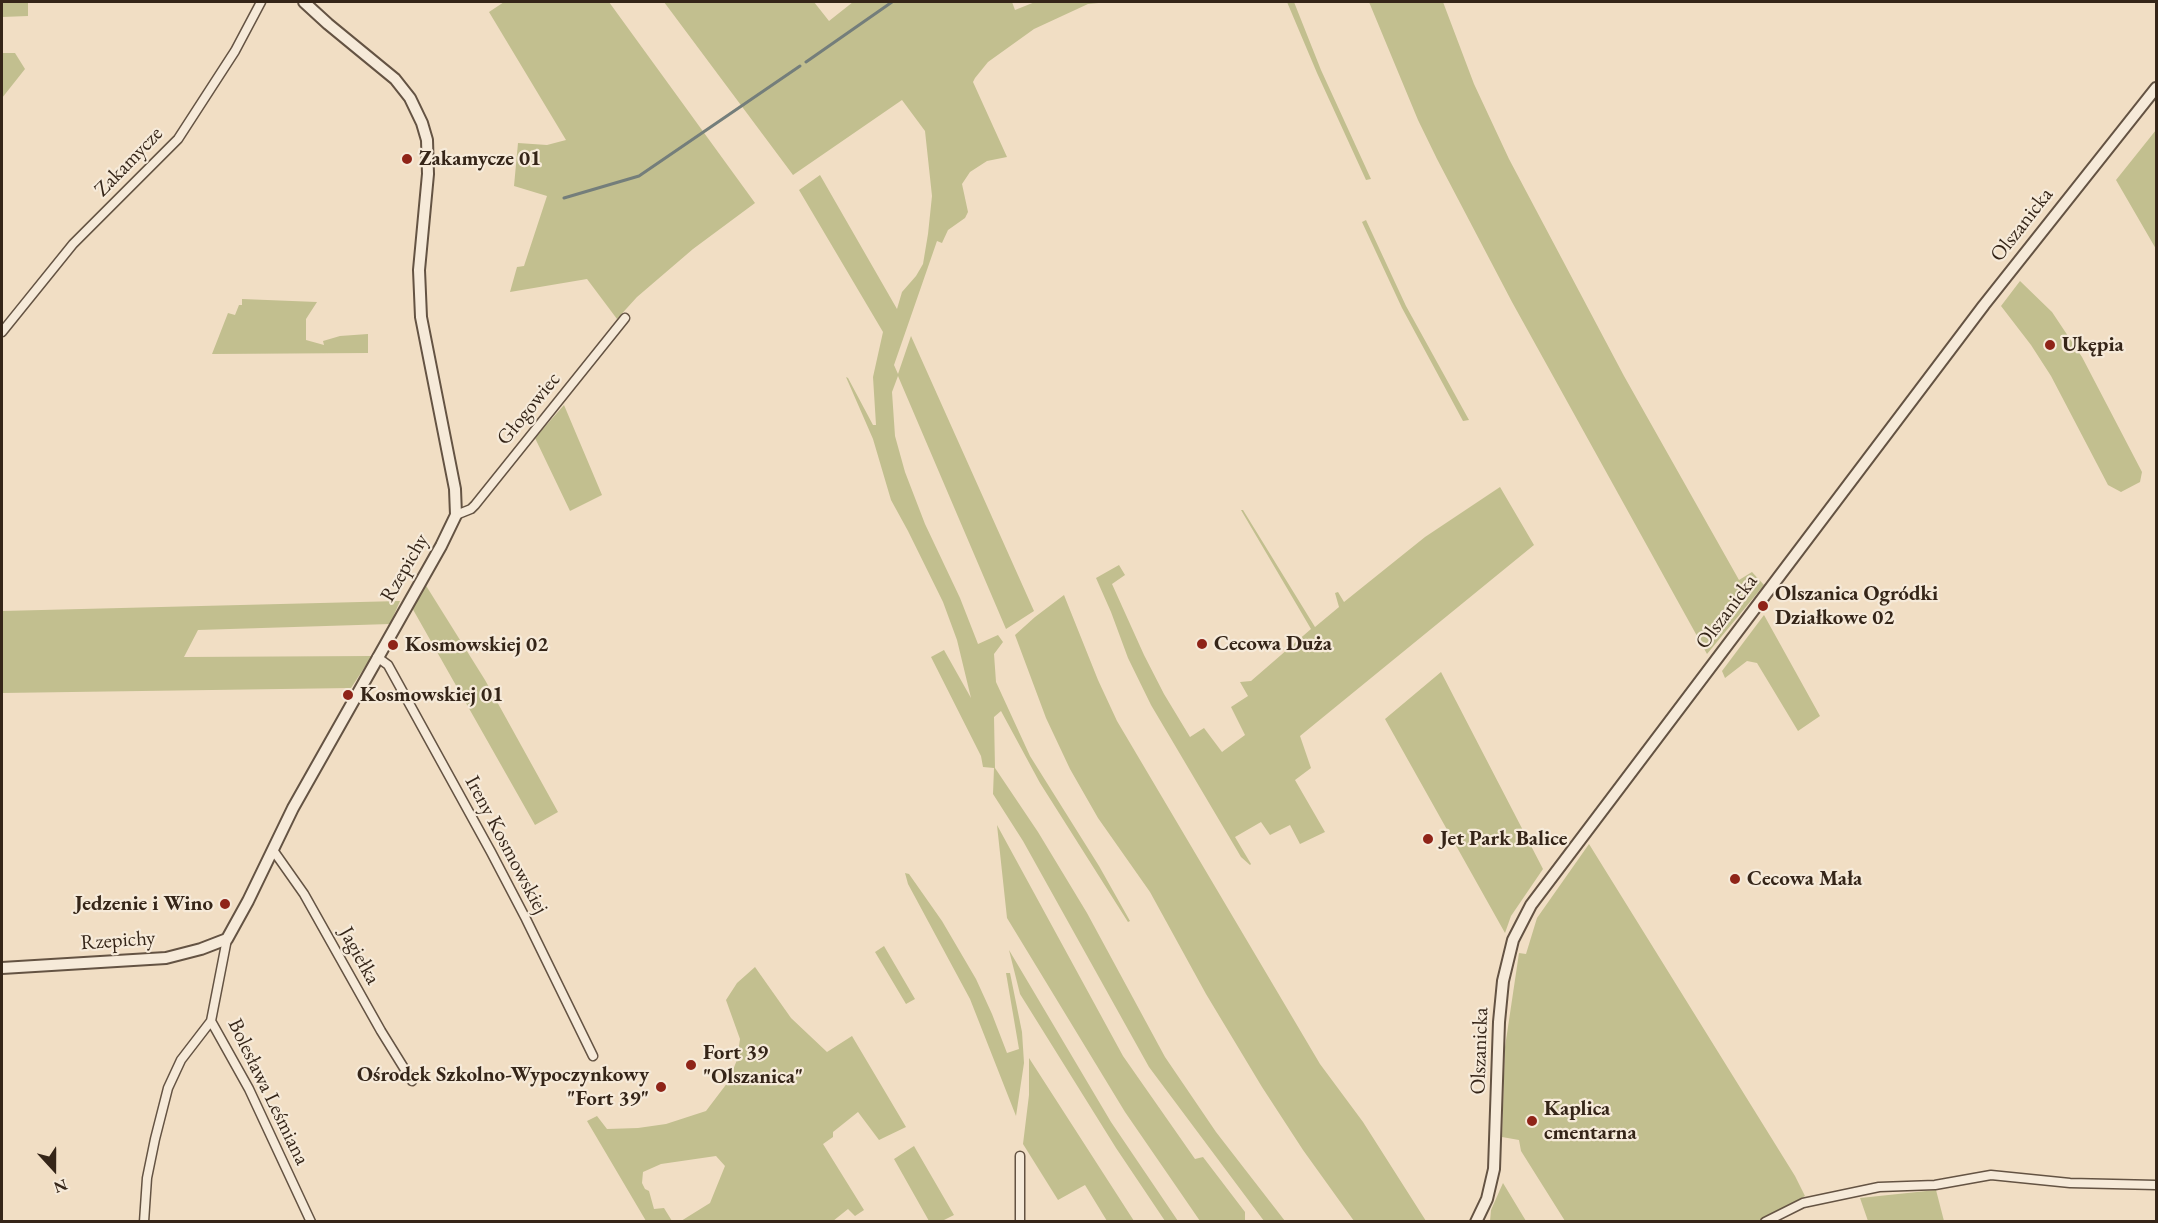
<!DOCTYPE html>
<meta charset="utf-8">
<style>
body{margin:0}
#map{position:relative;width:2158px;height:1223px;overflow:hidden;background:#f1dec4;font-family:"EB Garamond",serif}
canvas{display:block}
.frame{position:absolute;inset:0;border:3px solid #352518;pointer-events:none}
.north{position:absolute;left:24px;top:1139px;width:60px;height:60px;-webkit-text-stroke:4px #f6ead9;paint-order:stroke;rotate:159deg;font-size:16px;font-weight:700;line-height:24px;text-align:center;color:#352518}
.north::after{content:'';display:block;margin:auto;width:21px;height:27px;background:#352518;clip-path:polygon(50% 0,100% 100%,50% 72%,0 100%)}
</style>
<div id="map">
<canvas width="2158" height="1223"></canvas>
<div class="frame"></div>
<div class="north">N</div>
</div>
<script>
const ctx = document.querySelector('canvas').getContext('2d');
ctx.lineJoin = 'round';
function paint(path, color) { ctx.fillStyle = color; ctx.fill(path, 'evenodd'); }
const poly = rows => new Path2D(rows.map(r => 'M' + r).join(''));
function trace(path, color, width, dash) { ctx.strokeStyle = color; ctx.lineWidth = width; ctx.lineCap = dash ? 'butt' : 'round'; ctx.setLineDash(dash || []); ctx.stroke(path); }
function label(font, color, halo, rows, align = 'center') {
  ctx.font = font + ' "EB Garamond",serif'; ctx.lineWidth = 4.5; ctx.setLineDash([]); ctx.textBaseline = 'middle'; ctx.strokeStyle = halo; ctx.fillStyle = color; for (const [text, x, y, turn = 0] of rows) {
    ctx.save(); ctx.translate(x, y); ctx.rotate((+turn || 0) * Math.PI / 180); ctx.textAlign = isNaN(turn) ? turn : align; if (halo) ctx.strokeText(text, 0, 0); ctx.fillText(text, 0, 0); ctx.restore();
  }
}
const green = poly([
 [2,2,28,2,28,16,2,17],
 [504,2,609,2,755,203,693,249,637,297,617,319,587,279,510,292,517,267,524,266,547,196,514,186,518,143,547,145,566,140,489,12],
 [664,2,814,2,829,21,853,2,1012,2,1015,10,1035,2,1109,2,1088,4,1034,29,988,62,975,78,973,82,1007,157,987,161,970,172,962,184,968,212,965,218,948,230,942,243,937,241,894,365,898,374,911,336,1034,611,1006,629,898,376,892,392,895,436,905,472,925,524,960,598,978,644,998,635,1003,642,994,654,996,682,1030,756,1099,866,1130,921,1128,922,1040,783,1001,711,994,717,995,768,1038,832,1087,913,1165,1057,1216,1132,1285,1221,1264,1221,1149,1067,1023,841,993,794,994,768,983,767,981,756,931,657,944,650,971,698,957,640,943,602,908,531,891,500,873,439,846,377,848,378,873,425,876,425,873,377,883,332,799,190,820,175,897,309,902,292,916,276,923,264,928,234,932,196,925,131,902,100,793,175],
 [1287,2,1294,2,1321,70,1371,179,1366,180,1317,73],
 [1369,2,1443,2,1474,84,1509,159,1624,376,1739,580,1752,572,1764,585,1707,654,1512,302,1437,159,1418,120],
 [2,53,15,53,25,69,2,98],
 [2156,130,2156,249,2116,180],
 [1366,220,1406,306,1469,420,1463,421,1402,308,1362,222],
 [2020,281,2052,312,2082,357,2142,472,2140,482,2121,492,2108,485,2051,376,2031,345,2001,306],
 [242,299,317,302,306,319,306,340,324,345,323,341,340,336,368,334,368,353,212,354,228,313,235,315,239,305,242,305],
 [564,405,602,495,570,511,535,438],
 [1500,487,1534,545,1300,736,1311,768,1295,780,1325,832,1300,844,1290,825,1270,835,1261,822,1235,837,1251,864,1250,865,1241,857,1151,705,1128,658,1111,612,1096,578,1119,565,1125,575,1112,584,1144,655,1164,694,1190,737,1204,728,1222,752,1245,735,1231,707,1248,696,1240,682,1251,681,1311,629,1241,510,1243,510,1315,627,1339,607,1335,593,1338,592,1344,602,1425,537],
 [425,584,485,680,558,812,535,825,411,606],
 [1064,595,1098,680,1117,721,1320,1064,1363,1122,1426,1221,1354,1221,1303,1150,1262,1087,1206,994,1150,892,1098,818,1070,769,1046,718,1015,635,1035,617],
 [400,601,390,624,198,630,184,657,372,656,351,688,2,693,2,611],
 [1764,615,1820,716,1798,731,1757,663,1747,661,1725,678,1722,671],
 [1441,672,1543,869,1511,916,1505,933,1385,719],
 [997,825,1123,1056,1195,1159,1203,1157,1245,1212,1245,1221,1200,1221,1125,1112,1007,918],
 [1589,844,1795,1176,1805,1196,1789,1206,1758,1221,1565,1221,1521,1151,1519,1140,1502,1137,1505,1047,1519,953,1526,954,1537,918],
 [905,873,909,874,942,921,976,979,992,1014,1007,1053,1019,1049,1006,973,1010,973,1022,1032,1024,1063,1016,1116,970,999,908,884],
 [884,946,915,999,906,1004,875,952],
 [1009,950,1111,1122,1178,1221,1165,1221,1116,1148,1020,994],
 [755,967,791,1018,827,1052,852,1036,906,1127,879,1140,858,1112,833,1132,833,1137,823,1144,864,1210,855,1216,848,1209,833,1221,681,1221,710,1203,725,1166,716,1156,661,1164,643,1172,642,1183,645,1189,649,1191,654,1209,664,1208,672,1221,646,1221,587,1121,597,1116,607,1129,638,1128,666,1124,706,1111,728,1082,737,1060,740,1039,726,1000,737,983],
 [1029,1058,1134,1221,1107,1221,1085,1185,1058,1200,1023,1144,1029,1095],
 [914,1146,954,1215,942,1221,929,1221,894,1159],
 [1503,1183,1526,1221,1490,1221,1491,1210],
 [1936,1190,1944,1221,1868,1221,1860,1198]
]);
const stream = poly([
 [806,62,892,2],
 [564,198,639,176,800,66]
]);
const minor = poly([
 [2,332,73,244,178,139,235,51,261,2],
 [456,515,471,509,475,505,625,318],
 [377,657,388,665,491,852,526,919,593,1056],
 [273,850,304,894,381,1031,412,1081],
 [227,939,211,1021,249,1089,311,1222],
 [1020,1156,1020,1222],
 [144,1222,147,1178,155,1139,168,1088,181,1060,211,1021],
 [1765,1222,1803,1203,1879,1187,1935,1185,1991,1175,2070,1183,2156,1185]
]);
const tertiary = poly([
 [2,968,166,958,201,949,227,939,248,901,293,808,441,546,456,515,455,489,421,317,419,270,428,174,427,140,422,123,410,98,395,79,328,24,304,2],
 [1476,1222,1487,1199,1494,1169,1499,1022,1503,981,1513,940,1531,905,1984,305,2156,88]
]);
const markers = [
 [407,159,6,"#8f2418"],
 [2050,345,6,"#8f2418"],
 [1763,606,6,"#8f2418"],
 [1202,644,6,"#8f2418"],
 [393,645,6,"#8f2418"],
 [348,695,6,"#8f2418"],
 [1428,839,6,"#8f2418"],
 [1735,879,6,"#8f2418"],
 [225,904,6,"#8f2418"],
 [691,1065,6,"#8f2418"],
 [661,1087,6,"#8f2418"],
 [1532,1121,6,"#8f2418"]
];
const poiNames = [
 ["Zakamycze 01",419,159],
 ["Ukępia",2062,345],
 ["Olszanica Ogródki",1775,594],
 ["Działkowe 02",1775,618],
 ["Cecowa Duża",1214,644],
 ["Kosmowskiej 02",405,645],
 ["Kosmowskiej 01",360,695],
 ["Jet Park Balice",1440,839],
 ["Cecowa Mała",1747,879],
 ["Jedzenie i Wino",213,904,"right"],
 ["Fort 39",703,1053],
 ["\"Olszanica\"",703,1077],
 ["Ośrodek Szkolno-Wypoczynkowy",649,1075,"right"],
 ["\"Fort 39\"",649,1099,"right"],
 ["Kaplica",1544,1109],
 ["cmentarna",1544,1133]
];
const streetNames = [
 ["Zakamycze",129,162,-46],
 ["Olszanicka",2022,225,-52],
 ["Głogowiec",529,409,-51],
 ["Rzepichy",405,568,-60],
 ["Olszanicka",1727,612,-53],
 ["Ireny Kosmowskiej",506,845,62],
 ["Rzepichy",118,941,-4],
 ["Jagiełka",359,956,61],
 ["Olszanicka",1480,1051,-88],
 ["Bolesława Leśmiana",268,1092,64]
];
paint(green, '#c2bf8f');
trace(stream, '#747e7b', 3);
trace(minor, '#645343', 11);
trace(tertiary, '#645343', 14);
trace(minor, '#f6ead9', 8);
trace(tertiary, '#f6ead9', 10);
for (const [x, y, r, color] of markers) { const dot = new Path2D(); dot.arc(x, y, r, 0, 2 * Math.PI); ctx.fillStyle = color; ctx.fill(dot); trace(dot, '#f6ead9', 2); }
label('bold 21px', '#352518', '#f6ead9', poiNames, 'left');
label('21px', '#352518', '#f6ead9', streetNames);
</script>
